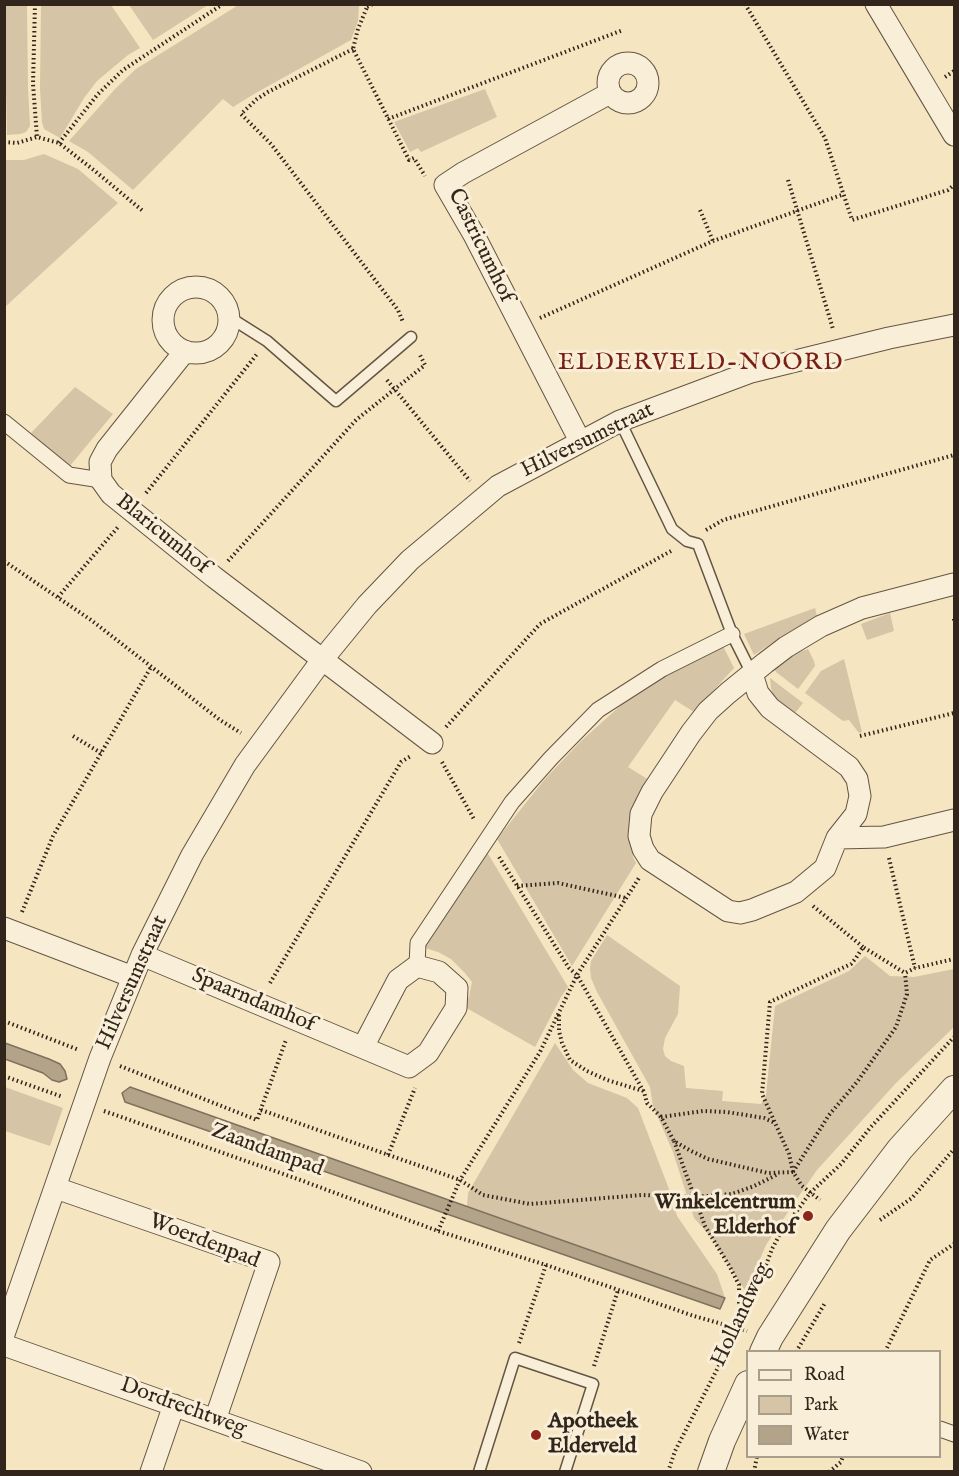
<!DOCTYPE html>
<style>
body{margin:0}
#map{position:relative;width:959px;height:1476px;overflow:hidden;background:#f6e5c1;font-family:"IM FELL English",serif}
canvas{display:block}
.frame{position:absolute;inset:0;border:6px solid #32251b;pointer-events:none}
.legend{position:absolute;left:746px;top:1350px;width:195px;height:108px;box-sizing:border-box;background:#f9eed7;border:2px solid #a99e8c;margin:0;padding:8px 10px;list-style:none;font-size:18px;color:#32251b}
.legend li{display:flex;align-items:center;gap:12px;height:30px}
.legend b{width:30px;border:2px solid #a99e8c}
</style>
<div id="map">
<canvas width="959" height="1476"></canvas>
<div class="frame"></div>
<ul class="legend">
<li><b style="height:8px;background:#f9eed7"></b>Road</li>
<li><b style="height:16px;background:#d5c4a5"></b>Park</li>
<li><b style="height:16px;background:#b3a489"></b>Water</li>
</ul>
</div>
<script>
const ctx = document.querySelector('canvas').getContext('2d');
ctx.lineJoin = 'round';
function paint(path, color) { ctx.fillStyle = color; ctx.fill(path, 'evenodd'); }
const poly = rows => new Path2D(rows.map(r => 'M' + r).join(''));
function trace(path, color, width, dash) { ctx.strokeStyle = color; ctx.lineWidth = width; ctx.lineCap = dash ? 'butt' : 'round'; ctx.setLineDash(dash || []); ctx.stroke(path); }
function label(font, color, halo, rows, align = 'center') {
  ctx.font = font + ' "IM FELL English",serif'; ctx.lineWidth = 6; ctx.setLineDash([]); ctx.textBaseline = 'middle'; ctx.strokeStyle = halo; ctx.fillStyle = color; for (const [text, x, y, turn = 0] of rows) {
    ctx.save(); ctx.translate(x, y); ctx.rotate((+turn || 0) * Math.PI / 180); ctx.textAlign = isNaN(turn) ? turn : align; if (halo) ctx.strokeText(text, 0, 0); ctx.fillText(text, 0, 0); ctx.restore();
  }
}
const green = poly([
 [240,4,359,5,358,21,351,40,254,94,233,107,223,99,133,190,88,152,69,141,116,88,136,69],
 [4,5,27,5,28,87,30,126,26,132,20,134,7,135],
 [41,5,111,5,140,48,128,55,97,81,84,98,60,138,44,129,42,122,40,89],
 [129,5,208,5,153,40],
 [485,89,497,117,421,152,418,148,410,152,394,122],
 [44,154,78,169,118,203,5,307,5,160,24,160],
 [75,387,113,414,69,467,31,433],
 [815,608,817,616,779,638,754,655,744,634],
 [890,613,894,631,867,640,861,624],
 [722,644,734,668,694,712,675,700,628,767,649,780,630,840,633,857,636,863,572,966,497,839,545,779,580,742,629,698,672,670],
 [808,649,814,661,815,666,798,689,776,672,774,668,778,667,797,653],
 [844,659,862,732,859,733,849,720,843,721,805,693,821,671],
 [770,678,803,703,792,717,774,698,771,688],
 [487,852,568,987,561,997,535,1047,463,1006,469,997,472,982,465,973,451,959,438,952,422,947],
 [607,935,680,986,678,1014,665,1038,663,1049,665,1056,671,1061,684,1066,686,1088,723,1091,722,1101,761,1104,766,1095,775,1006,849,971,865,956,890,976,914,977,954,969,954,1027,896,1083,817,1170,794,1203,766,1245,746,1292,712,1238,694,1218,673,1152,653,1106,650,1087,597,992,591,978,590,969,591,961],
 [555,1043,573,1070,588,1083,627,1098,638,1108,669,1189,677,1216,717,1274,725,1298,467,1206,468,1193],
 [5,1087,63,1108,50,1146,5,1131]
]);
const water = poly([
 [5,1043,49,1059,60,1064,65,1071,67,1079,59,1082,52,1080,43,1073,5,1059,5,1043],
 [130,1087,725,1298,720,1309,125,1102,122,1093,130,1087]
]);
const path = poly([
 [35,4,33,84,37,137],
 [366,4,367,7,358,29,353,49,409,160,414,158,425,176],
 [745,4,825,138,852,220,948,190,954,185],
 [367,7,373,4],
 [353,49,268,92,257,99,241,114,271,144,398,310,403,322],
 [945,77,954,71],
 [388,119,623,30],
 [4,142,17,143,37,137,59,143,95,171,144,212],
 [59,143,98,94,123,70,223,4],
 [788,180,833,329],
 [700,210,713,241],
 [540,318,713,241,844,194],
 [387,380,470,481],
 [146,493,257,354],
 [706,530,723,520,954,455],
 [4,561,91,620,220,720,241,733],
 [228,561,356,420,425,365,419,353],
 [58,597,118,527],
 [954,619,954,623],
 [446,727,540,624,671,551],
 [73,736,101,753],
 [860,736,954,713],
 [442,762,475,821],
 [499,857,569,968,577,975,644,1092,647,1103,661,1117,674,1141,691,1151,708,1159,768,1173,793,1172,802,1186,820,1200],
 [889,858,915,968],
 [517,886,558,883,626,898],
 [813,906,863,947],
 [22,912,53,836,151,667],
 [270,983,401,762,411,756],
 [559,1015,559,1031,562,1043,570,1060,587,1071,607,1080,643,1091],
 [4,1021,79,1050],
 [120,1066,257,1120,286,1040],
 [4,1076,63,1097],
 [261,1110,460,1180,483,1195,530,1204,642,1195,694,1197,732,1194,754,1186,778,1174],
 [104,1111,303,1181,438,1231,546,1265,694,1316,747,1331],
 [661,1117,703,1111,727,1112,764,1118,775,1123],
 [674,1141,705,1226,730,1267,739,1285,739,1307,736,1325],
 [388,1155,415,1088],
 [793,1172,789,1154,762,1094,770,1002,851,964,856,958,863,947,905,973,915,968,954,959],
 [793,1172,829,1115,857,1082,896,1027,907,994,905,973],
 [880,1220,912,1198,954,1149],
 [438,1231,460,1180,540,1052,577,975,639,878],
 [519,1343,546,1265],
 [796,1352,825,1303],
 [885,1352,930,1260,954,1244],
 [594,1366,618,1290],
 [668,1472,675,1451,729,1346,735,1329,753,1300,772,1249,780,1234,810,1193,841,1164,870,1128,954,1037],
 [754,1472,757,1456],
 [829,1472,841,1462,843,1456]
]);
const service = poly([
 [229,317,267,341,336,401,411,337],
 [620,421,672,529,687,541,698,544,732,634,752,674],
 [479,1472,515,1358,593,1384,565,1472]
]);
const pedestrian = poly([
 [4,422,69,475,101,480],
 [417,966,418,943,512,802,551,758,598,710,662,669,732,634],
 [940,1429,954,1434]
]);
const minor = poly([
 [876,4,954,135],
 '608 83a20 20 0 1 1 40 0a20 20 0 1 1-40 0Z',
 '163 320a33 33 0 1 1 66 0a33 33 0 1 1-66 0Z',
 [185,351,107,449,100,462,101,480,111,494,214,577,432,743],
 [580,441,474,235,445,185,463,173,610,93],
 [752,674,758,693,770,708,849,767,857,779,860,796,856,814,837,838,825,868,796,892,752,910,740,913,728,911,650,860,643,849,639,836,641,814,652,792,691,733,708,711,728,693,765,663,786,647,821,626,862,608,954,584],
 [837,838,884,837,954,820],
 [4,928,133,977],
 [142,955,409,1067,428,1053,456,1008,457,988,439,972,417,966,398,980,363,1047],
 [56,1188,269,1262,215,1420],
 [4,1334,100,1058,142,955,192,855,245,765,322,660,367,605,410,560,498,486,620,421,751,372,889,338,954,325],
 [4,1345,361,1472],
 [151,1472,174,1405]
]);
const tertiary = poly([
 [763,1352,770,1337,838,1230,900,1149,954,1089],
 [711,1472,722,1441,748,1384]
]);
const markers = [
 [808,1216,6,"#8f2418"],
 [536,1435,6,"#8f2418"]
];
const streetNames = [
 ["Castricumhof",480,246,64],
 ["Hilversumstraat",588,441,-26],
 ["Blaricumhof",162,535,39],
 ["Hilversumstraat",133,983,-66],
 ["Spaarndamhof",253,1001,23],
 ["Zaandampad",267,1151,20],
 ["Woerdenpad",204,1242,21],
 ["Hollandweg",742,1315,-65],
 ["Dordrechtweg",183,1408,20]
];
const poiNames = [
 ["Winkelcentrum",796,1203],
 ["Elderhof",796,1228],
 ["Apotheek",548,1422,"left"],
 ["Elderveld",548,1447,"left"]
];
const neighbourhoodNames = [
 ["ELDERVELD-NOORD",701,364]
];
paint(green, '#d5c4a5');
paint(water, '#b3a489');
trace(water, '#7f715d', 1.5);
trace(service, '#635544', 13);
trace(pedestrian, '#635544', 17);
trace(minor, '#635544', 23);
trace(tertiary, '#635544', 28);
trace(path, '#32251b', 4, [1.5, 3]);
trace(service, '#f9eed7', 10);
trace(pedestrian, '#f9eed7', 15);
trace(minor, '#f9eed7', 21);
trace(tertiary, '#f9eed7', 26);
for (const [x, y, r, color] of markers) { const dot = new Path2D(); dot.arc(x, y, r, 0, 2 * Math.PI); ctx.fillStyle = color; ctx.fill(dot); trace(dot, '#f9eed7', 2); }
label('22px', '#32251b', '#f9eed7', streetNames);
label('bold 22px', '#32251b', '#f9eed7', poiNames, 'right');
ctx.letterSpacing = '1.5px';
label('24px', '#7a1f14', '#f9eed7', neighbourhoodNames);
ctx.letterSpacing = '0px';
</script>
